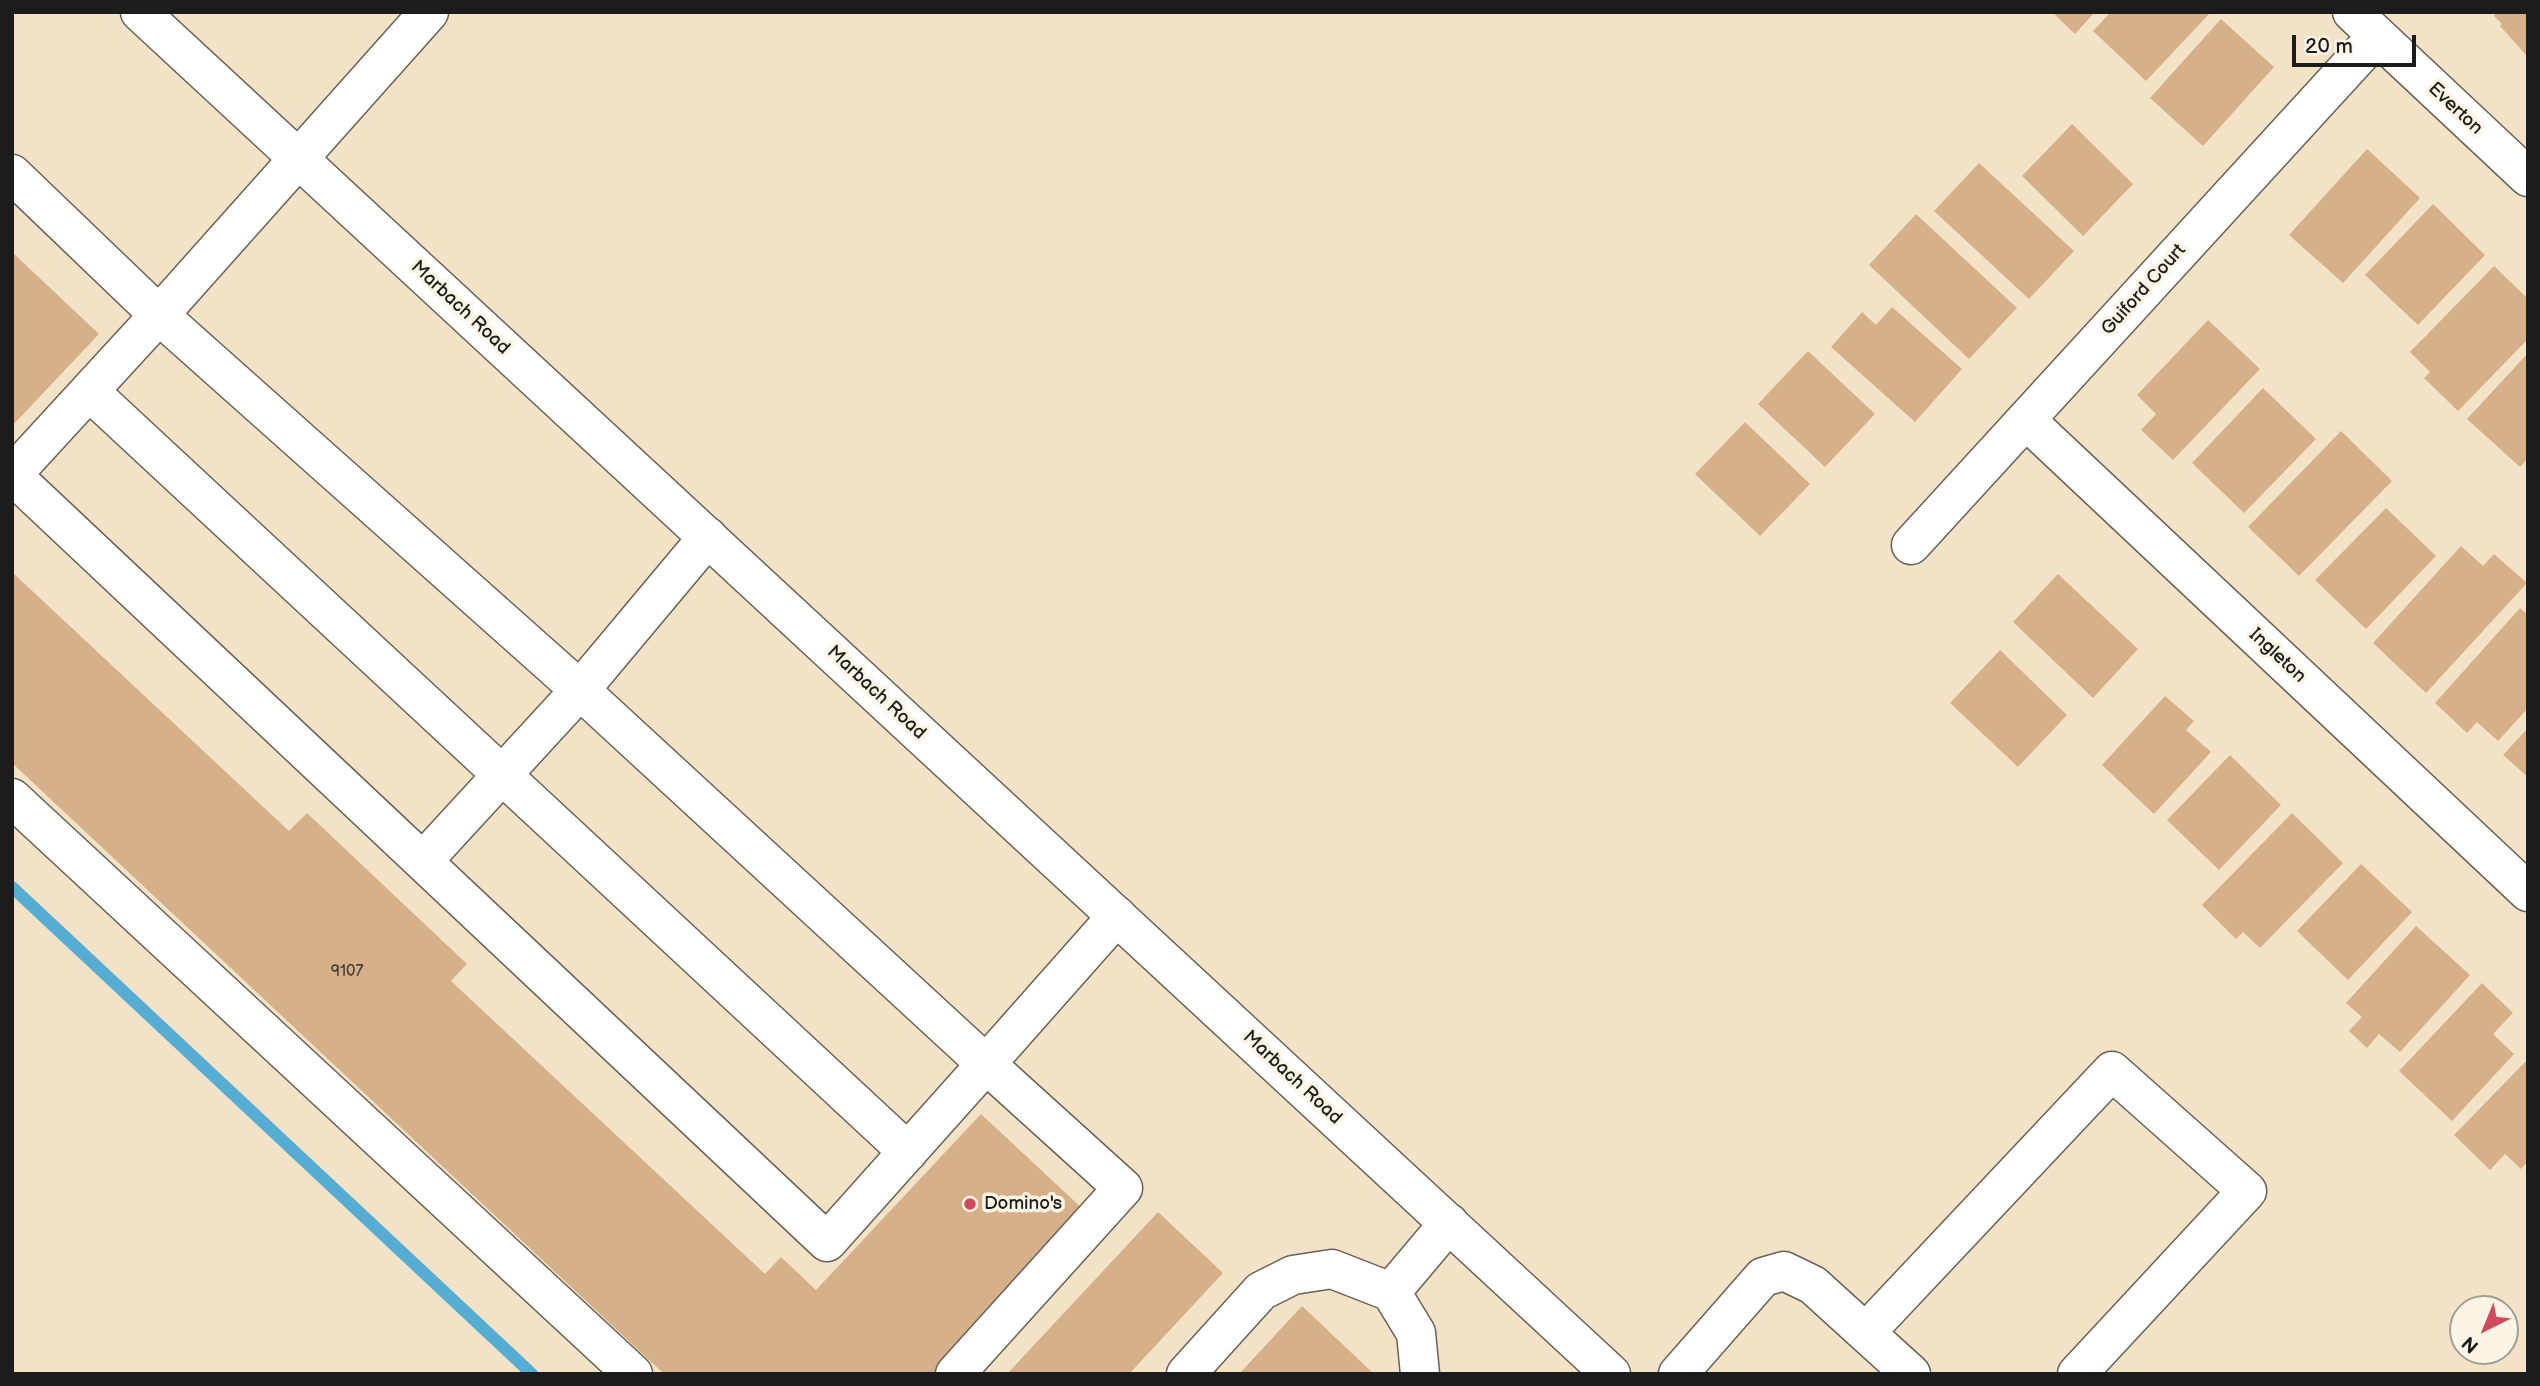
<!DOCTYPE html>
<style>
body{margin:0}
#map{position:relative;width:2540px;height:1386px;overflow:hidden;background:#f3e3c6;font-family:"Balsamiq Sans",sans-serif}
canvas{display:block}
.frame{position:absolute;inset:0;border:14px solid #1c1c1c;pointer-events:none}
.north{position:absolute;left:2449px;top:1295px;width:70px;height:70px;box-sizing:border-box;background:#fcf5e5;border:2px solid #a29e95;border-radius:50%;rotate:223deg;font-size:19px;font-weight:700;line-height:28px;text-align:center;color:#1c1c1c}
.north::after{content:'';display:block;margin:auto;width:24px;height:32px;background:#d1495b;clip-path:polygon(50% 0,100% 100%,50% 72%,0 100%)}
.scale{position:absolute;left:2292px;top:35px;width:124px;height:32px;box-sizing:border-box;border:4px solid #1c1c1c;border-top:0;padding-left:9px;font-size:21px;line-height:24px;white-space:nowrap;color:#1c1c1c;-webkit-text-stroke:5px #fcf5e5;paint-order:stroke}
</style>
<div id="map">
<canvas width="2540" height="1386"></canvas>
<div class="frame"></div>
<div class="north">N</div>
<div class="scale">20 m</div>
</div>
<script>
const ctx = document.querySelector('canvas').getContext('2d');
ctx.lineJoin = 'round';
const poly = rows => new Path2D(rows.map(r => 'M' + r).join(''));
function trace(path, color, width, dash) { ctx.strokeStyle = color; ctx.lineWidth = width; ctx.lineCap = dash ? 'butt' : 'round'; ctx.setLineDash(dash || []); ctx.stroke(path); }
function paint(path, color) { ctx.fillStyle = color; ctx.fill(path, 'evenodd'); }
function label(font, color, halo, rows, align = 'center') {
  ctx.font = font + ' "Balsamiq Sans",sans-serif'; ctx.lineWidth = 7; ctx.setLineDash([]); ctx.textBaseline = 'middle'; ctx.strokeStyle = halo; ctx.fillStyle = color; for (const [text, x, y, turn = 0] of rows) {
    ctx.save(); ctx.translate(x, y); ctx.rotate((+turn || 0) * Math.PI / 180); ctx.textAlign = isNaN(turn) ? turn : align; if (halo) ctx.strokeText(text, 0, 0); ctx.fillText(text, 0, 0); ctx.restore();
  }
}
const stream = poly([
 [12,887,532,1374]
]);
const building = poly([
 [2052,12,2095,12,2075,34],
 [2111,12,2211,12,2146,81,2093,31],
 [2497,12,2528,12,2528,57,2500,26,2502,24,2494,16],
 [2221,19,2274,67,2203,146,2150,98],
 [2072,124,2133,184,2083,236,2022,176],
 [2367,149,2420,198,2343,283,2289,235],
 [1979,163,2074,251,2029,299,1934,211],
 [2433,204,2485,255,2418,325,2365,275],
 [1916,214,2017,308,1969,359,1869,265],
 [12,252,99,334,12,426],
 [2494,266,2528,299,2528,339,2458,411,2424,378,2430,372,2410,352],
 [1892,307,1962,369,1915,422,1831,347,1862,312,1876,325],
 [2208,320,2260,369,2173,460,2141,430,2156,414,2137,395],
 [1808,351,1875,414,1825,467,1758,404],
 [2528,353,2528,458,2520,467,2467,419],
 [2263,388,2316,439,2244,513,2192,463],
 [1745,422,1810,484,1760,536,1695,474],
 [2341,431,2392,481,2299,576,2248,527],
 [2386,508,2436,556,2366,629,2315,580],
 [2461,546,2483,566,2494,554,2527,583,2426,693,2373,643],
 [12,572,289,831,307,813,467,964,451,981,765,1274,781,1257,816,1290,981,1114,1085,1211,933,1374,664,1374,12,763],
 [2058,574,2138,649,2093,698,2013,622],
 [2520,608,2528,615,2528,708,2498,741,2477,722,2467,733,2435,703],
 [2000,650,2067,715,2018,767,1950,703],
 [2165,696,2194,721,2186,730,2211,752,2154,814,2102,765],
 [2528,728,2528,777,2503,755],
 [2230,755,2281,805,2219,870,2167,820],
 [2292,813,2343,863,2260,948,2243,932,2236,939,2202,905],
 [2361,864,2412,912,2348,980,2297,931],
 [2416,926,2470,975,2400,1052,2379,1034,2367,1048,2349,1031,2362,1017,2346,1003],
 [2482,983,2513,1013,2493,1034,2514,1054,2452,1121,2399,1071],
 [2528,1059,2528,1161,2521,1169,2505,1154,2490,1170,2454,1135],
 [1158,1212,1223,1273,1129,1374,1007,1374],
 [1302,1306,1374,1374,1239,1374]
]);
const minor = poly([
 [429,12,159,315,580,690,708,537],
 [2352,12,2528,177],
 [12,174,159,315,12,475,827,1242,986,1064,1123,1188,955,1374],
 [89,391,908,1152],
 [2026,420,2528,892],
 [1911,545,2377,36],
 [12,798,633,1374],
 [423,861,580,690,986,1064,1117,916],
 [1391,1292,1449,1223],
 [1867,1331,2112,1071,2247,1191,2077,1374],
 [1186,1374,1261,1291,1293,1275,1332,1269,1391,1292,1416,1333,1420,1374],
 [1678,1374,1763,1277,1784,1271,1813,1285,1911,1374]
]);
const major = poly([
 [140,12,1611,1374]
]);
const markers = [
 [970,1204,7,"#d1495b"]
];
const numberNames = [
 ["9107",347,972]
];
const streetNames = [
 ["Everton",2455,109,43],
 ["Guiford Court",2144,290,-48],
 ["Marbach Road",460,308,43],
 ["Ingleton",2277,656,43],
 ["Marbach Road",876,693,43],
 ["Marbach Road",1292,1078,43]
];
const poiNames = [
 ["Domino's",984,1204]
];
trace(stream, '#56add3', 12);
paint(building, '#d6b088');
trace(minor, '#676258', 41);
trace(major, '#676258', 41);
trace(minor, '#fff', 38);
trace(major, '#fff', 38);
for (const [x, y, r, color] of markers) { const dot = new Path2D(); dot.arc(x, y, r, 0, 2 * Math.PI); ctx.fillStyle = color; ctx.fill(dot); trace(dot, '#fcf5e5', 2.5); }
label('16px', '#4a4137', null, numberNames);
label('19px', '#1c1c1c', '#fcf5e5', streetNames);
label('19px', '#1c1c1c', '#fcf5e5', poiNames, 'left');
</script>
